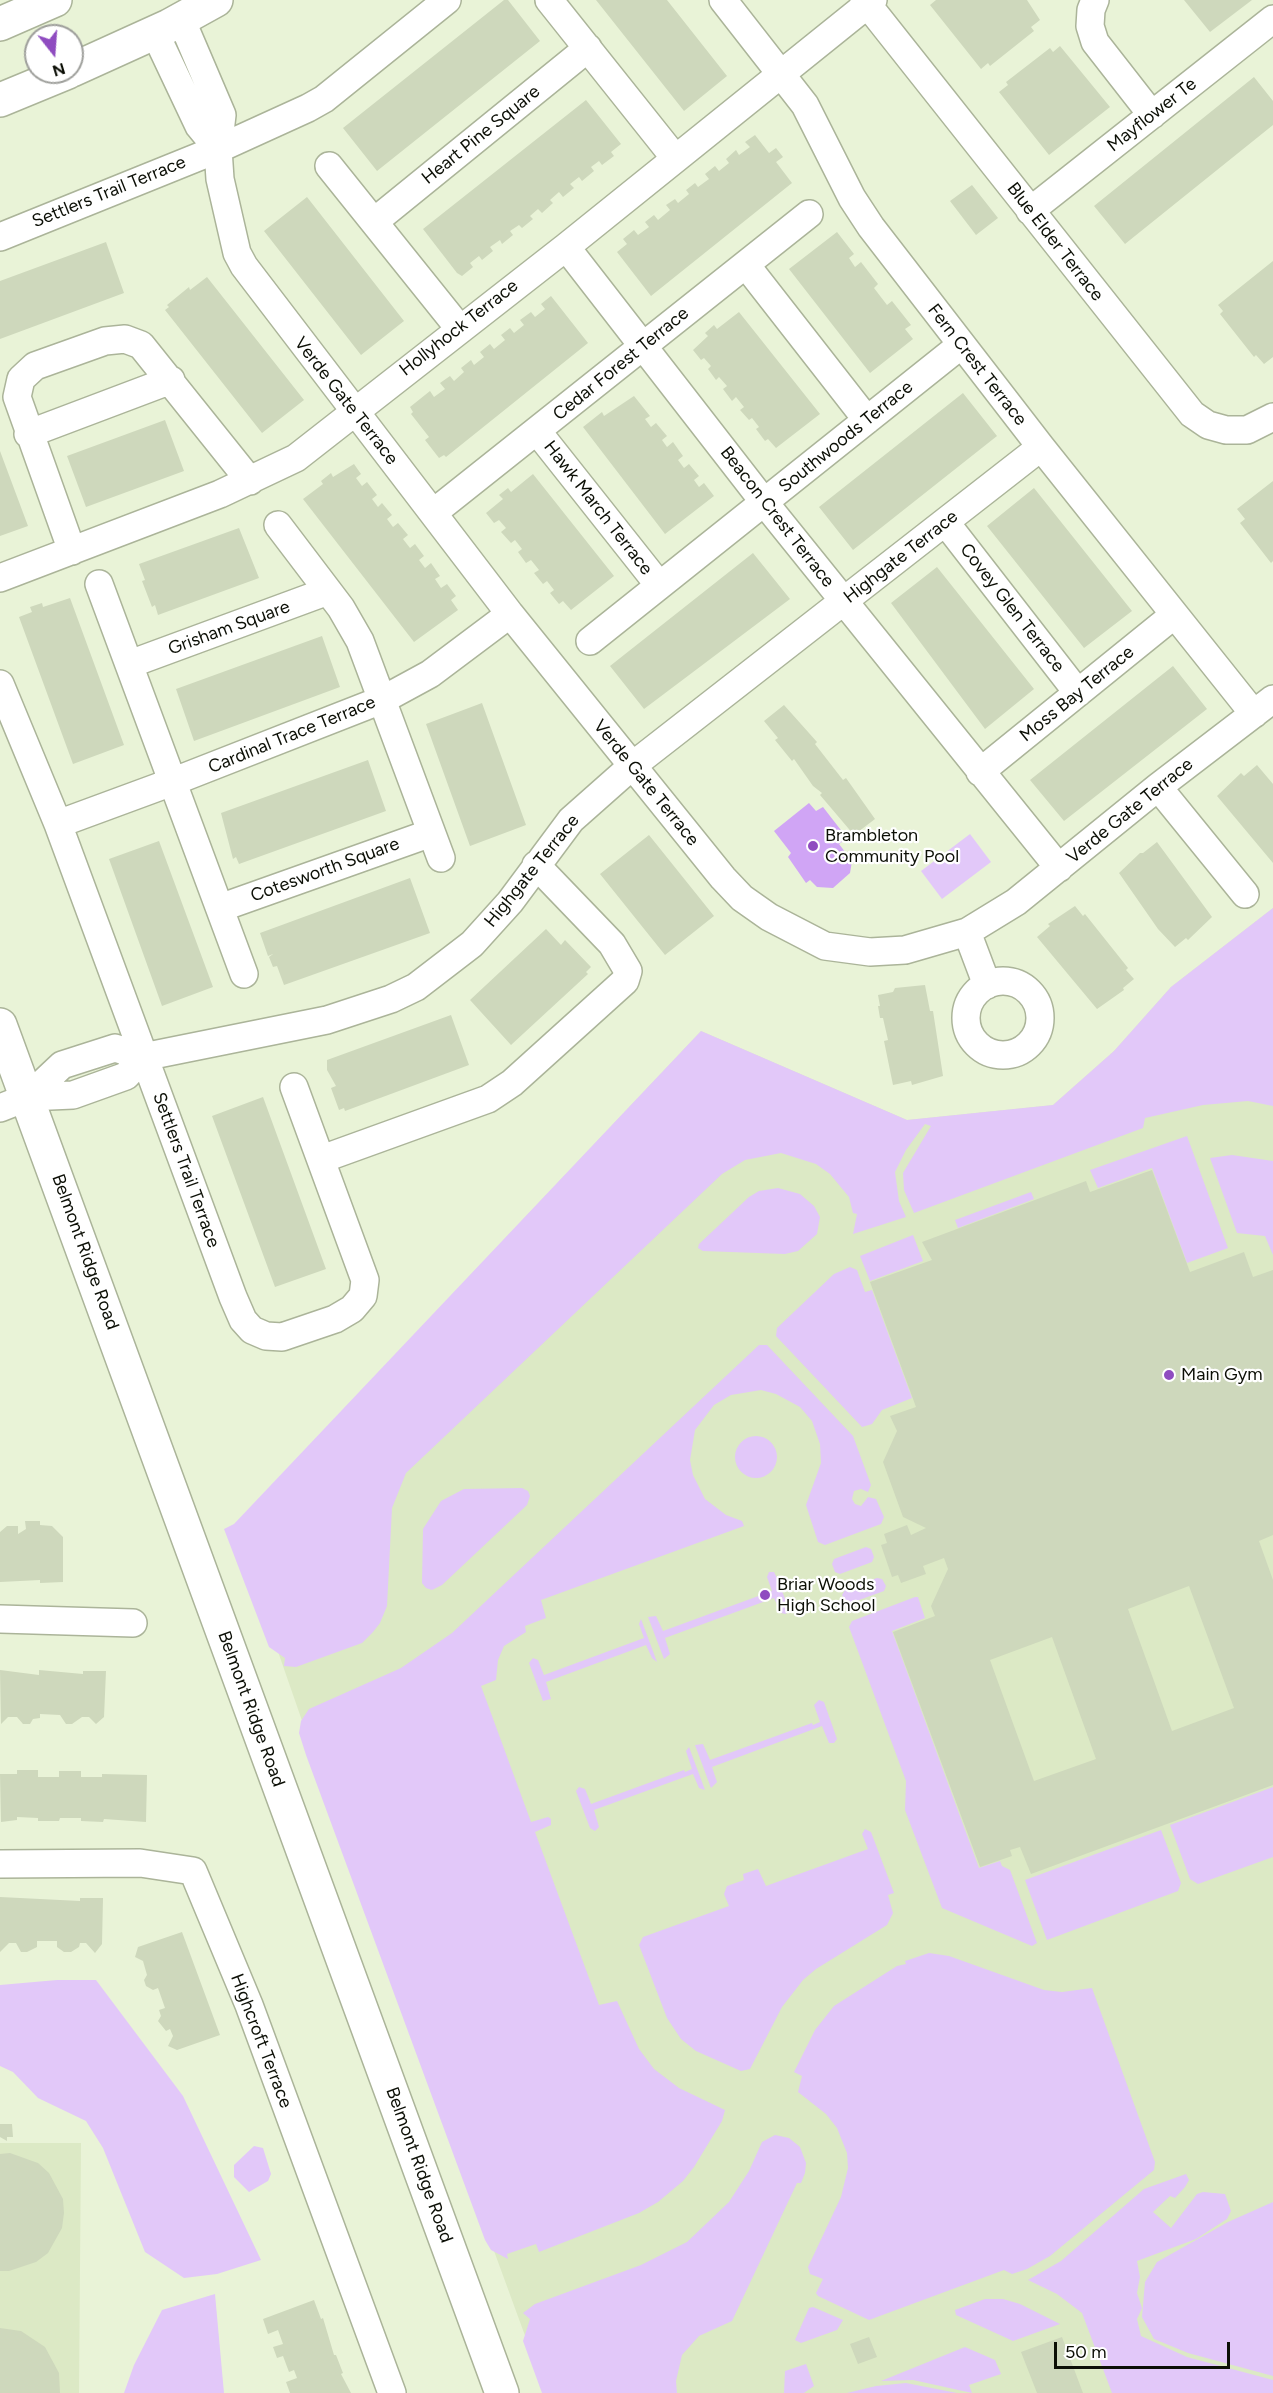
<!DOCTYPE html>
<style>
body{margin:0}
#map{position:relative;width:1273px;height:2393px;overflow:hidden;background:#e9f3d7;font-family:Figtree,sans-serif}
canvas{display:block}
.north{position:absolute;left:24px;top:24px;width:60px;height:60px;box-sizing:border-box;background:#fff;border:2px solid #9e9f9b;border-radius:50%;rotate:163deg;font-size:16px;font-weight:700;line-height:24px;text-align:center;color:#0c0f06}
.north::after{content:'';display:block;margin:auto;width:21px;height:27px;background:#8f4cc0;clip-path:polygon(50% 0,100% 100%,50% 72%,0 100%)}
.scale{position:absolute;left:1054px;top:2342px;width:176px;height:27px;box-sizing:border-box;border:3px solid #0c0f06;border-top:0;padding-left:8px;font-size:18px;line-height:21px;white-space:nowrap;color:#0c0f06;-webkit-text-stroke:4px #fff;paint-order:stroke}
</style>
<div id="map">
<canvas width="1273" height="2393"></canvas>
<div class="north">N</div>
<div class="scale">50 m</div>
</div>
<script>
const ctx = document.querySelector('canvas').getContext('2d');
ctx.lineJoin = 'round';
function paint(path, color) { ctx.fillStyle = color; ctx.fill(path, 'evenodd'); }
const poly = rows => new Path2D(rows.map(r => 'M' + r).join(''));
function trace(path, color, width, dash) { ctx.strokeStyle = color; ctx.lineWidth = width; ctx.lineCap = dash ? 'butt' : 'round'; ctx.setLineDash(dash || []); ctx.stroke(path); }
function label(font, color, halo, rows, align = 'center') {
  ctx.font = font + ' Figtree,sans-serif'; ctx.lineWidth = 4.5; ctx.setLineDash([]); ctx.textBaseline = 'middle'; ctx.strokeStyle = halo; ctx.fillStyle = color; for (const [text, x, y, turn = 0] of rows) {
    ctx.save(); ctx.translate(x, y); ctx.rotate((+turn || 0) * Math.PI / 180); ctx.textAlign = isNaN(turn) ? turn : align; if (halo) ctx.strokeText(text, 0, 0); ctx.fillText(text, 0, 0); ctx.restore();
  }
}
const built = poly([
 [1273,908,1273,2393,546,2393,340,1830,234,1525,701,1031,907,1120,1053,1105,1114,1051,1171,987],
 [0,2143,81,2143,79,2393,0,2393]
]);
const green = poly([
 [970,834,991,862,942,899,921,871],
 [1273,908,1273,1106,1248,1101,1203,1105,1145,1118,1143,1128,914,1213,904,1190,903,1173,931,1126,925,1124,906,1150,895,1172,899,1201,906,1217,853,1234,857,1214,853,1213,849,1197,830,1174,816,1164,781,1153,745,1160,722,1174,406,1473,392,1508,387,1606,380,1623,373,1632,362,1643,296,1667,284,1666,285,1658,269,1647,224,1529,234,1524,701,1031,907,1120,1053,1105,1114,1051,1171,987],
 [1187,1136,1228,1248,1187,1263,1152,1168,1098,1188,1090,1170],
 [1232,1155,1273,1161,1273,1255,1265,1236,1237,1233,1210,1158],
 [778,1188,800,1194,814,1206,820,1217,817,1234,798,1251,785,1254,703,1251,698,1248,699,1244,749,1197,759,1191],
 [1031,1192,1034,1199,958,1228,955,1220],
 [913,1235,923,1261,870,1281,860,1256],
 [850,1267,857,1270,865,1292,872,1290,912,1398,882,1410,872,1424,862,1427,776,1336,777,1328,834,1274],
 [759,1345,767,1345,853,1436,871,1485,868,1492,861,1489,854,1491,852,1499,855,1504,861,1506,868,1497,876,1499,884,1517,881,1524,825,1545,818,1542,806,1505,821,1463,820,1444,812,1421,800,1407,776,1394,761,1390,731,1395,714,1405,695,1430,690,1460,693,1475,705,1499,726,1515,742,1521,744,1526,541,1600,546,1618,525,1626,526,1632,504,1646,498,1660,496,1680,481,1686,531,1822,548,1817,551,1819,551,1825,535,1832,599,2005,617,2001,639,2049,654,2069,679,2088,725,2110,722,2121,694,2167,683,2181,658,2202,639,2213,539,2252,536,2244,507,2254,508,2259,506,2258,491,2250,485,2240,306,1755,299,1733,301,1721,309,1709,401,1668,452,1633],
 '735 1457a21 21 0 1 1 42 0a21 21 0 1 1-42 0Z',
 [522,1488,528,1491,530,1496,527,1505,442,1585,432,1590,426,1588,422,1583,423,1529,441,1501,464,1489],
 [866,1547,871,1549,874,1557,872,1562,840,1574,835,1572,832,1564,834,1559],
 [769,1572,774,1572,777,1578,789,1609,786,1614,781,1613,774,1598,665,1638,670,1654,664,1659,648,1617,656,1616,663,1631,772,1591,767,1577],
 [877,1578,882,1579,886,1586,884,1591,851,1603,846,1602,842,1595,845,1590],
 [915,1597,918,1597,925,1618,892,1631,979,1868,1000,1861,1002,1866,1010,1870,1037,1943,1032,1946,942,1908,905,1810,906,1781,849,1627,852,1621],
 [641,1619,657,1662,652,1658,646,1645,546,1682,551,1699,543,1701,529,1663,533,1658,538,1660,544,1675,644,1638,639,1624],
 [819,1700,824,1702,837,1739,834,1743,829,1743,822,1726,712,1767,717,1782,711,1788,695,1745,703,1744,710,1760,812,1723,813,1725,820,1722,814,1705],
 [689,1747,705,1790,699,1788,693,1774,594,1810,599,1827,595,1831,590,1828,576,1791,579,1787,585,1789,591,1804,684,1770,685,1772,692,1769,686,1751],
 [1273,1787,1273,1857,1198,1884,1190,1879,1170,1825],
 [865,1829,871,1832,894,1893,888,1895,893,1913,887,1925,816,1969,803,1980,782,2007,750,2069,741,2071,696,2051,681,2039,667,2018,639,1945,643,1937,729,1906,724,1894,727,1886,744,1880,743,1874,758,1869,766,1886,868,1849,862,1834],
 [1161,1830,1181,1883,1178,1891,1047,1940,1025,1880],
 [929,1953,949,1956,1044,1990,1062,1992,1092,1988,1155,2162,1154,2170,1050,2256,1027,2269,1012,2274,1004,2270,869,2320,818,2296,816,2293,823,2279,810,2274,808,2267,841,2197,848,2168,847,2153,837,2128,826,2114,798,2092,802,2076,794,2072,815,2030,834,2006,897,1966,906,1964,905,1961],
 [57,1980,96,1980,183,2096,261,2260,217,2274,184,2278,145,2252,103,2148,86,2121,38,2098,13,2072,0,2066,0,1985],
 [775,2135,789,2138,800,2147,806,2163,805,2173,801,2183,797,2183,732,2321,699,2336,682,2355,676,2381,677,2393,542,2393,523,2341,530,2319,523,2313,535,2304,641,2265,687,2242,729,2202,749,2171,762,2142],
 [254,2146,263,2148,271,2174,268,2181,249,2192,234,2177,234,2165],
 [1186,2174,1189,2180,1185,2187,1175,2198,1170,2196,1153,2212,1171,2228,1197,2194,1203,2192,1225,2194,1231,2211,1227,2219,1196,2239,1137,2261,1140,2277,1137,2293,1142,2308,1137,2319,1141,2336,1187,2357,1273,2380,1273,2393,1112,2393,1082,2313,1057,2294,1028,2280,1061,2261,1144,2189],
 [1273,2202,1273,2376,1188,2353,1154,2339,1142,2317,1145,2282,1157,2262,1228,2222],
 [215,2294,224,2393,124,2393,134,2365,162,2310],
 [985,2299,1003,2299,1020,2304,1060,2324,1013,2341,956,2315,955,2310],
 [813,2307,843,2320,837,2330,801,2343,795,2340,809,2308],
 [965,2347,995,2360,1001,2374,969,2385,972,2393,913,2380,881,2381],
 [806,2364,814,2386,804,2393,784,2393,785,2371],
 [906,2383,957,2393,847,2393,876,2386]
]);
const water = poly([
 [809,803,816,811,823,807,847,838,839,844,852,861,850,873,833,888,817,887,810,880,806,883,788,857,791,853,774,831]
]);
const building = poly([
 [504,0,508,0,540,41,377,171,343,128],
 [596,0,667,0,727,76,684,111],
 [936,0,1027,0,1040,20,1031,27,1034,31,990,66,988,63,981,69,930,5],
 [1184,0,1252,0,1210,32],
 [1060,46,1110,107,1049,155,999,92,1008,85,1006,82,1050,48,1053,52],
 [1254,77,1273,101,1273,125,1125,244,1094,206],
 [586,100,621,144,611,152,614,156,602,165,599,161,591,167,594,171,582,181,579,177,570,184,574,188,563,197,559,192,550,200,553,203,542,213,538,209,530,216,533,219,522,228,519,225,510,231,513,235,502,244,500,240,490,247,493,251,482,260,479,256,470,263,473,267,462,276,457,273,423,229],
 [755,135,769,153,776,148,783,157,776,162,792,183,651,296,617,252,627,244,623,239,634,230,638,235,649,227,645,222,654,215,658,220,670,210,666,205,675,199,678,203,689,194,686,190,695,183,698,187,709,179,705,174,715,166,719,171,729,163,726,159,736,150,739,155,750,147,745,142],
 [972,185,998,218,976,235,950,201],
 [307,197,404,321,361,355,264,231],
 [837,232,854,254,849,258,855,267,861,262,878,284,874,288,887,305,892,301,911,325,905,329,913,339,870,373,789,269],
 [106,242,124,293,0,339,0,281],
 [1273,261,1273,357,1264,364,1256,355,1254,357,1220,314,1223,311,1218,305],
 [207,277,304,400,262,433,165,310,169,307,167,305,189,287,190,290],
 [551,296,588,343,446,457,444,455,439,458,425,440,429,437,411,414,413,412,410,407,430,391,434,397,445,389,440,383,450,376,454,381,464,372,461,368,471,360,474,365,484,357,480,352,490,344,494,349,505,340,501,335,510,328,514,333,524,325,520,320,531,312,535,317,545,309,541,304],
 [739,312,820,414,776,448,768,439,765,441,756,429,759,427,752,418,749,420,740,410,744,407,736,397,732,401,723,389,727,386,719,377,716,380,708,369,711,366,704,358,701,360,693,350,708,336,705,333,714,325,717,329],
 [963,393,997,436,853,550,819,507],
 [634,396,650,416,645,419,651,427,656,423,667,436,662,440,667,447,673,442,683,456,678,460,684,468,689,464,699,476,694,480,699,487,704,483,714,496,665,534,583,427,602,412,604,416],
 [165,420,184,471,86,507,67,456],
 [0,451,28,526,0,536],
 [354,464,361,474,356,478,362,486,367,482,377,495,372,499,378,507,382,503,392,515,387,519,393,527,398,523,408,535,403,539,410,548,415,544,424,556,419,560,425,568,431,563,440,576,435,579,441,588,447,584,456,596,451,600,458,610,414,642,303,499,323,484,321,481,331,473,333,477],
 [533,474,614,576,571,610,563,601,559,604,550,593,554,590,547,581,543,584,534,573,539,570,531,560,526,563,518,552,522,549,515,540,511,543,501,532,506,528,499,520,494,523,486,513,503,499,499,495,508,488,511,492],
 [1273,481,1273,561,1271,563,1240,523,1245,519,1237,509],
 [1034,488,1132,611,1084,648,987,526],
 [239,528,259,578,158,615,155,605,152,607,142,581,145,580,139,564],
 [753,553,790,599,644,709,610,666],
 [937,567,1034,689,985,729,891,603],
 [70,598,124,745,73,764,19,617,32,612,30,607,42,603,43,607],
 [322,636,340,687,194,741,176,689],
 [1173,666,1207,709,1064,821,1030,780],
 [482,703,526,825,470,846,426,724],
 [784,705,817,742,815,744,843,780,846,778,875,819,854,835,820,795,822,793,813,786,794,759,792,761,775,740,778,738,764,721],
 [368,760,386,811,239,864,236,857,233,859,221,813],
 [1257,765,1273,784,1273,863,1217,796,1241,773,1244,776],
 [649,835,714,916,665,955,600,874],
 [159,841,213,987,162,1006,109,859],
 [1157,842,1212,917,1188,940,1186,938,1175,947,1158,929,1119,873,1140,853,1143,853],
 [410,878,430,933,284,985,277,966,273,967,269,957,273,954,268,956,260,933],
 [1075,906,1083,916,1085,914,1128,968,1126,970,1134,979,1123,988,1124,990,1097,1009,1037,937,1050,926,1048,924],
 [546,929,561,945,565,940,591,967,586,972,588,974,511,1045,470,1000],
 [925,985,930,1011,933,1011,943,1076,912,1085,911,1081,893,1085,884,1041,888,1040,883,1018,880,1018,878,1006,880,1006,878,995,893,992,895,988],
 [451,1015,469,1065,345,1111,344,1108,339,1110,331,1088,336,1086,327,1070,327,1060],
 [263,1097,326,1269,275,1287,212,1116],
 [1152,1170,1190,1272,1244,1252,1253,1277,1273,1270,1273,1535,1259,1541,1273,1580,1273,1785,1031,1874,1020,1847,1010,1850,1012,1856,980,1867,893,1632,935,1616,931,1606,948,1569,944,1558,923,1566,926,1574,901,1583,898,1575,892,1577,881,1545,887,1543,884,1534,907,1525,911,1535,926,1528,903,1517,883,1462,897,1431,890,1416,916,1407,870,1282,932,1260,922,1242,1086,1181,1090,1192],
 [1189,1586,1234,1708,1172,1731,1128,1609],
 [1052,1637,1096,1759,1034,1781,990,1660],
 [25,1521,40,1521,40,1525,52,1526,63,1537,63,1582,40,1583,40,1580,0,1582,0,1532,7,1526,18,1526,18,1534,26,1529],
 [0,1670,39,1675,39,1670,83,1674,83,1671,106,1671,104,1717,96,1724,89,1717,82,1717,72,1724,66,1724,60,1715,40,1714,40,1718,33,1719,30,1724,23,1724,17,1717,8,1717,1,1724],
 [17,1770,38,1770,38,1777,59,1777,59,1771,81,1771,81,1777,102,1777,102,1774,147,1775,146,1822,104,1819,103,1822,81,1821,81,1818,60,1818,59,1821,38,1821,38,1818,17,1817,17,1820,1,1822,0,1774,17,1774],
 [0,1897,80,1901,80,1898,103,1898,102,1944,95,1953,86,1943,80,1943,79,1947,71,1952,64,1952,57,1947,57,1941,37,1941,37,1947,27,1952,21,1952,16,1943,9,1943,0,1952],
 [182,1932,220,2035,177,2050,168,2046,173,2036,170,2029,166,2031,158,2021,161,2016,159,2010,165,2008,158,1988,153,1990,146,1986,144,1980,147,1975,143,1961,135,1957,138,1947],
 [0,2124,12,2124,13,2137,7,2137,7,2141,0,2137],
 [10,2153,38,2163,49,2173,63,2199,64,2213,62,2228,48,2253,36,2262,9,2271,0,2271,0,2154],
 [314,2300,321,2319,323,2318,334,2355,336,2355,343,2373,341,2374,351,2393,290,2393,286,2382,297,2378,294,2370,289,2372,283,2356,277,2358,273,2347,283,2344,278,2330,268,2334,263,2319],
 [0,2328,21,2331,45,2347,59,2373,60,2393,0,2393],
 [869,2337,877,2357,858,2364,850,2344],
 [1062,2337,1083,2393,1037,2393,1021,2352]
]);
const minor = poly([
 [549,0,675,158],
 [723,0,805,105,852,198,871,227,1041,447,1254,714],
 [864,0,1192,414,1208,425,1226,430,1247,430,1273,417],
 [1095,0,1091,10,1090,26,1095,42,1152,115],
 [181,19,222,115,218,149,220,179,237,253,244,266,510,614,723,878,742,898,769,917,825,946,870,952,905,950,967,932,1016,902,1158,787,1273,699],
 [155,33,199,126,218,149],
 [329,166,459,328],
 [1030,211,1273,19],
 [375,221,588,48],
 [0,237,218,149,308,108,324,99,447,0],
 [566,247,764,502,1059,868],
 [746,265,867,420],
 [537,431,659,585],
 [28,434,171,380],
 [433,513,809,214],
 [946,523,1078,693],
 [278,525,341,608,360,641,441,858],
 [72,551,17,397,21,379,35,366,105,341,125,339,141,345,250,481],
 [0,578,220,494,296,458,566,247,873,0],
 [99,584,244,974],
 [590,641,961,345],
 [130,664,328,591],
 [0,684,58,824,233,1297,243,1320,252,1330,266,1336,282,1337,335,1319,352,1309,363,1296,365,1280,294,1087],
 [980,772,1174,615],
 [1158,787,1245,894],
 [58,824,172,782,384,699,430,674,510,614],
 [220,908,431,833],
 [967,932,987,985],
 '966 1018a37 37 0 1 1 74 0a37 37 0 1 1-74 0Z',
 [28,1097,62,1065,115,1048,143,1057,327,1020,391,999,416,987,472,944,510,902,571,820,632,766,1041,447],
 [0,1108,28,1097,73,1095,126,1076,143,1057],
 [322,1159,488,1099,512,1083,625,981,628,971,612,944,536,865],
 [0,1619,133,1623],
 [0,1864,140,1863,193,1871,249,2005,392,2393]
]);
const major = poly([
 [0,24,55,0],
 [72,70,169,26,216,0],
 [0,100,68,72],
 [0,1025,502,2393]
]);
const markers = [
 [813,846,6,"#8f4cc0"],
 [1169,1375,6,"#8f4cc0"],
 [765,1595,6,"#8f4cc0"]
];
const streetNames = [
 ["Mayflower Te",1152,115,-38],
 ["Heart Pine Square",481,135,-39],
 ["Settlers Trail Terrace",109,192,-22],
 ["Blue Elder Terrace",1055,242,52],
 ["Hollyhock Terrace",459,328,-38],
 ["Cedar Forest Terrace",621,364,-39],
 ["Fern Crest Terrace",977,365,52],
 ["Verde Gate Terrace",346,401,52],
 ["Southwoods Terrace",846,437,-39],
 ["Hawk March Terrace",598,508,52],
 ["Beacon Crest Terrace",777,517,52],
 ["Highgate Terrace",901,557,-38],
 ["Covey Glen Terrace",1012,608,52],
 ["Grisham Square",229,628,-20],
 ["Moss Bay Terrace",1077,694,-39],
 ["Cardinal Trace Terrace",292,735,-22],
 ["Verde Gate Terrace",646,783,51],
 ["Verde Gate Terrace",1130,811,-39],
 ["Cotesworth Square",325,870,-20],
 ["Highgate Terrace",532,871,-51],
 ["Settlers Trail Terrace",186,1170,70],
 ["Belmont Ridge Road",85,1252,70],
 ["Belmont Ridge Road",251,1709,70],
 ["Highcroft Terrace",261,2041,69],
 ["Belmont Ridge Road",419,2165,70]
];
const poiNames = [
 ["Brambleton",825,836],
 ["Community Pool",825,857],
 ["Main Gym",1181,1375],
 ["Briar Woods",777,1585],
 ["High School",777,1606]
];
paint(built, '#dce9c5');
paint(green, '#e2c8f9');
paint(water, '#d0a5f5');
paint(building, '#ced8bc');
trace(minor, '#abb499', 30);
trace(major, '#abb499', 36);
trace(minor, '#fff', 27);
trace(major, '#fff', 33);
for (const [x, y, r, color] of markers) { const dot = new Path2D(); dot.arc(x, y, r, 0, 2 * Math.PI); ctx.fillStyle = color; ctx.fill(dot); trace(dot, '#fff', 2); }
label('18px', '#0c0f06', '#fff', streetNames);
label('18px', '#0c0f06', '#fff', poiNames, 'left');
</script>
